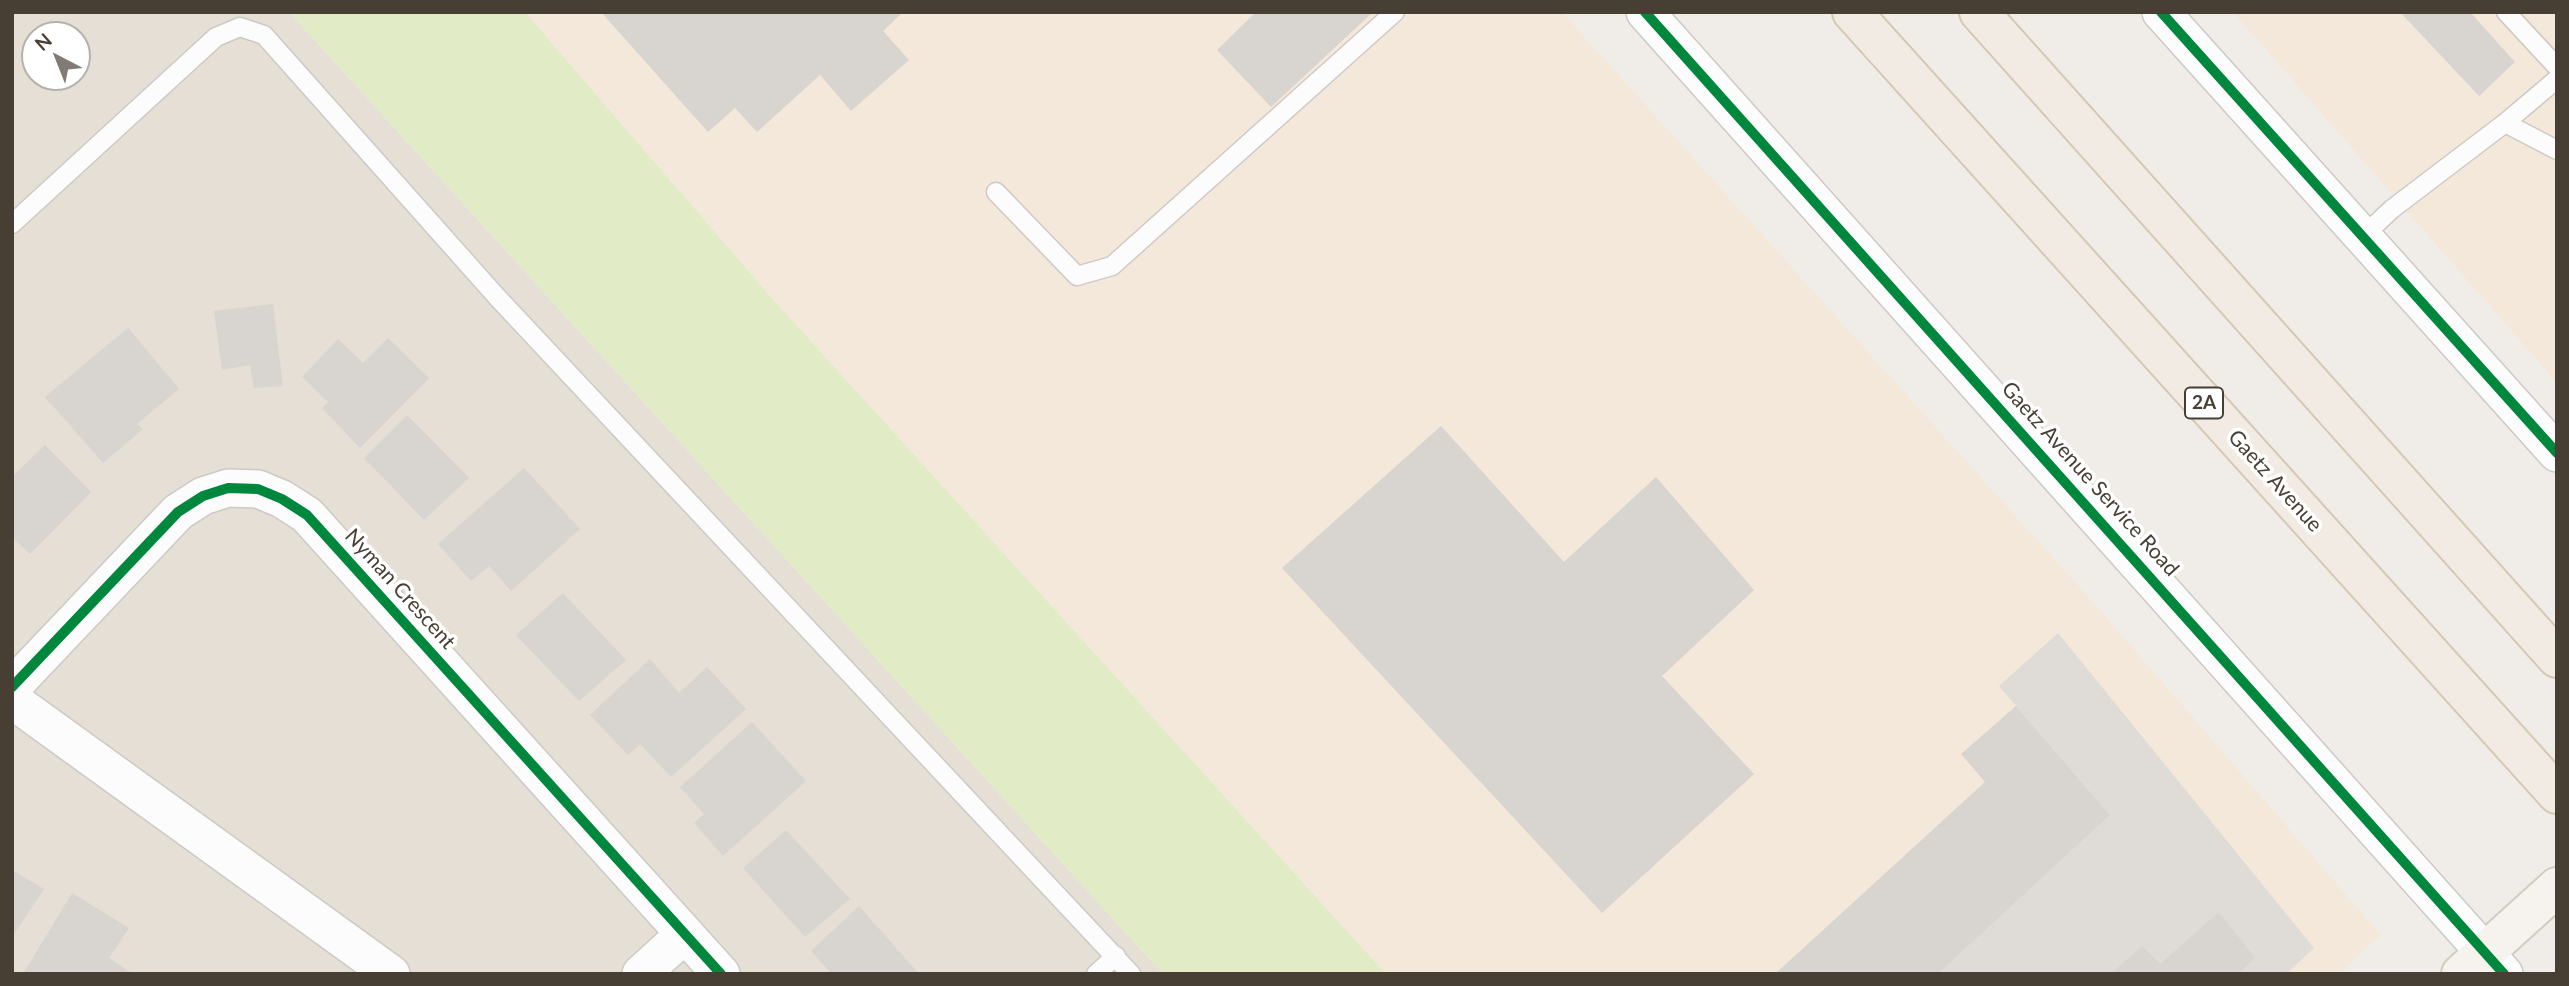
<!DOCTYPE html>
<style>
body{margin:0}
#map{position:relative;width:2569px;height:986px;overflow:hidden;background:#f0ede8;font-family:Lato,sans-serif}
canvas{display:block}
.frame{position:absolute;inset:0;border:14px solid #473e34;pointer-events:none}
.north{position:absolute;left:21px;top:21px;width:70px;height:70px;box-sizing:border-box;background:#fff;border:2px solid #b5b2ae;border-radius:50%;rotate:318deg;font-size:19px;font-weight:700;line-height:28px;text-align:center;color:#473e34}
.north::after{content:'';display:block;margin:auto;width:24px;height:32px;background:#827b73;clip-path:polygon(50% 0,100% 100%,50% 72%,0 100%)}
</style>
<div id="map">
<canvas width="2569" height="986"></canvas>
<div class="frame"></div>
<div class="north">N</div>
</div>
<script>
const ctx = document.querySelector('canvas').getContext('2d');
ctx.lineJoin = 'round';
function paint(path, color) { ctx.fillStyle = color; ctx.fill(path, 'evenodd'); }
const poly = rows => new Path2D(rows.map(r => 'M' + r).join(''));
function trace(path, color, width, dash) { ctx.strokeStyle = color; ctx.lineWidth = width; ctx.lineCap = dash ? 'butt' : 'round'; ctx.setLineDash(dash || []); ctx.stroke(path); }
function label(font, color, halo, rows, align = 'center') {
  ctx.font = font + ' Lato,sans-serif'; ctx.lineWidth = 7; ctx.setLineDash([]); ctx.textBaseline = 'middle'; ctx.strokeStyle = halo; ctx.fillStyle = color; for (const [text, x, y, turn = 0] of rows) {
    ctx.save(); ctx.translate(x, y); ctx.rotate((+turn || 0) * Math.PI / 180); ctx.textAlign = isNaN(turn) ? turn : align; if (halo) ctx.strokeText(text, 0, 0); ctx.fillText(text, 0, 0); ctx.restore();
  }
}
const residential = poly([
 [12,12,289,12,1163,974,12,974],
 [35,35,77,35,77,77,35,77]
]);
const commercial = poly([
 [525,12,1562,12,2093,602,2381,935,2339,974,1386,974,769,295],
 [2233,12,2557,12,2557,383]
]);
const green = poly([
 [289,12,525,12,769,295,1386,974,1163,974]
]);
const parking = poly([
 [2058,633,2314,948,2286,974,1938,974,2110,815,1999,686]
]);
const building = poly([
 [601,12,903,12,883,31,909,60,851,111,820,75,757,132,735,108,708,132],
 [1256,12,1373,12,1271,107,1217,50],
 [2400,12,2470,12,2515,62,2479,96],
 [273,304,283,386,254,388,250,365,222,370,214,311],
 [128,328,179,389,137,424,143,429,103,463,45,397],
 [388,338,429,378,360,448,322,408,328,402,302,377,338,339,363,363],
 [407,415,469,478,424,520,364,458],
 [1441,426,1564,562,1656,477,1754,590,1662,676,1754,774,1602,913,1282,568],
 [45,445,91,492,30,554,12,537,12,477],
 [524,468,580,529,511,591,489,566,471,581,438,544],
 [563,593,626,660,579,701,516,635],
 [650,659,679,693,707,667,746,709,671,777,640,744,628,755,590,715],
 [2016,706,2110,815,1938,974,1775,974,1985,782,1961,754],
 [752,722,806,781,723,856,694,823,704,814,680,787],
 [786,830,850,899,805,937,743,868],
 [12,870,44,889,12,937],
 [72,893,129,928,109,958,133,974,23,974],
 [859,906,919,974,832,974,811,951],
 [2219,912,2255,958,2238,974,2111,974,2142,946,2160,964]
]);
const lane = poly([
 [2506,12,2557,67],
 [2505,123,2557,150],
 [996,192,1077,276,1112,266,1395,12],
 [12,224,216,37,240,27,264,35,497,297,1131,974],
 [2361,238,2392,209,2505,123,2557,79],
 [1096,974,1116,956]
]);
const street = poly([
 [1645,12,2504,974],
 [2161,12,2557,453],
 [12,687,178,512,203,496,228,488,258,489,282,499,307,515,721,974],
 [12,700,391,974],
 [641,974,685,934]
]);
const secondary = poly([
 [2461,974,2557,887]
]);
const primary = poly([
 [1852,12,2557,794],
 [1979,12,2557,658]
]);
const cycleway = poly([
 [1645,12,2504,974],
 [2161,12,2557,453],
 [12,687,178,512,203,496,228,488,258,489,282,499,307,515,721,974]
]);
const shields = [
 [2204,403,38]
];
const shieldNames = [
 ["2A",2204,403]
];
const streetNames = [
 ["Gaetz Avenue Service Road",2090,479,48],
 ["Gaetz Avenue",2275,481,48],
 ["Nyman Crescent",400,589,48]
];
paint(residential, '#e5dfd5');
paint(commercial, '#f4e8da');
paint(green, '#e1ecc6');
paint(parking, '#dfdcd8');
paint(building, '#d8d4cf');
trace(lane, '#cdc9c4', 21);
trace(street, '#cdc9c4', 40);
trace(secondary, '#d2ccc0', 42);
trace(primary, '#d4c8b4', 42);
trace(lane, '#fdfcfc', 18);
trace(street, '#fdfcfc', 37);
trace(secondary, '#f6f3ee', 38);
trace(primary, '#f1ebe3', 38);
trace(cycleway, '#00873e', 10);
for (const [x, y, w] of shields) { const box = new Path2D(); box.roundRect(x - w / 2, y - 15.5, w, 31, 5); ctx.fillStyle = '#fff'; ctx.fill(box); trace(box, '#473e34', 2); }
label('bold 19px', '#473e34', null, shieldNames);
label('21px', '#473e34', '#fff', streetNames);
</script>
